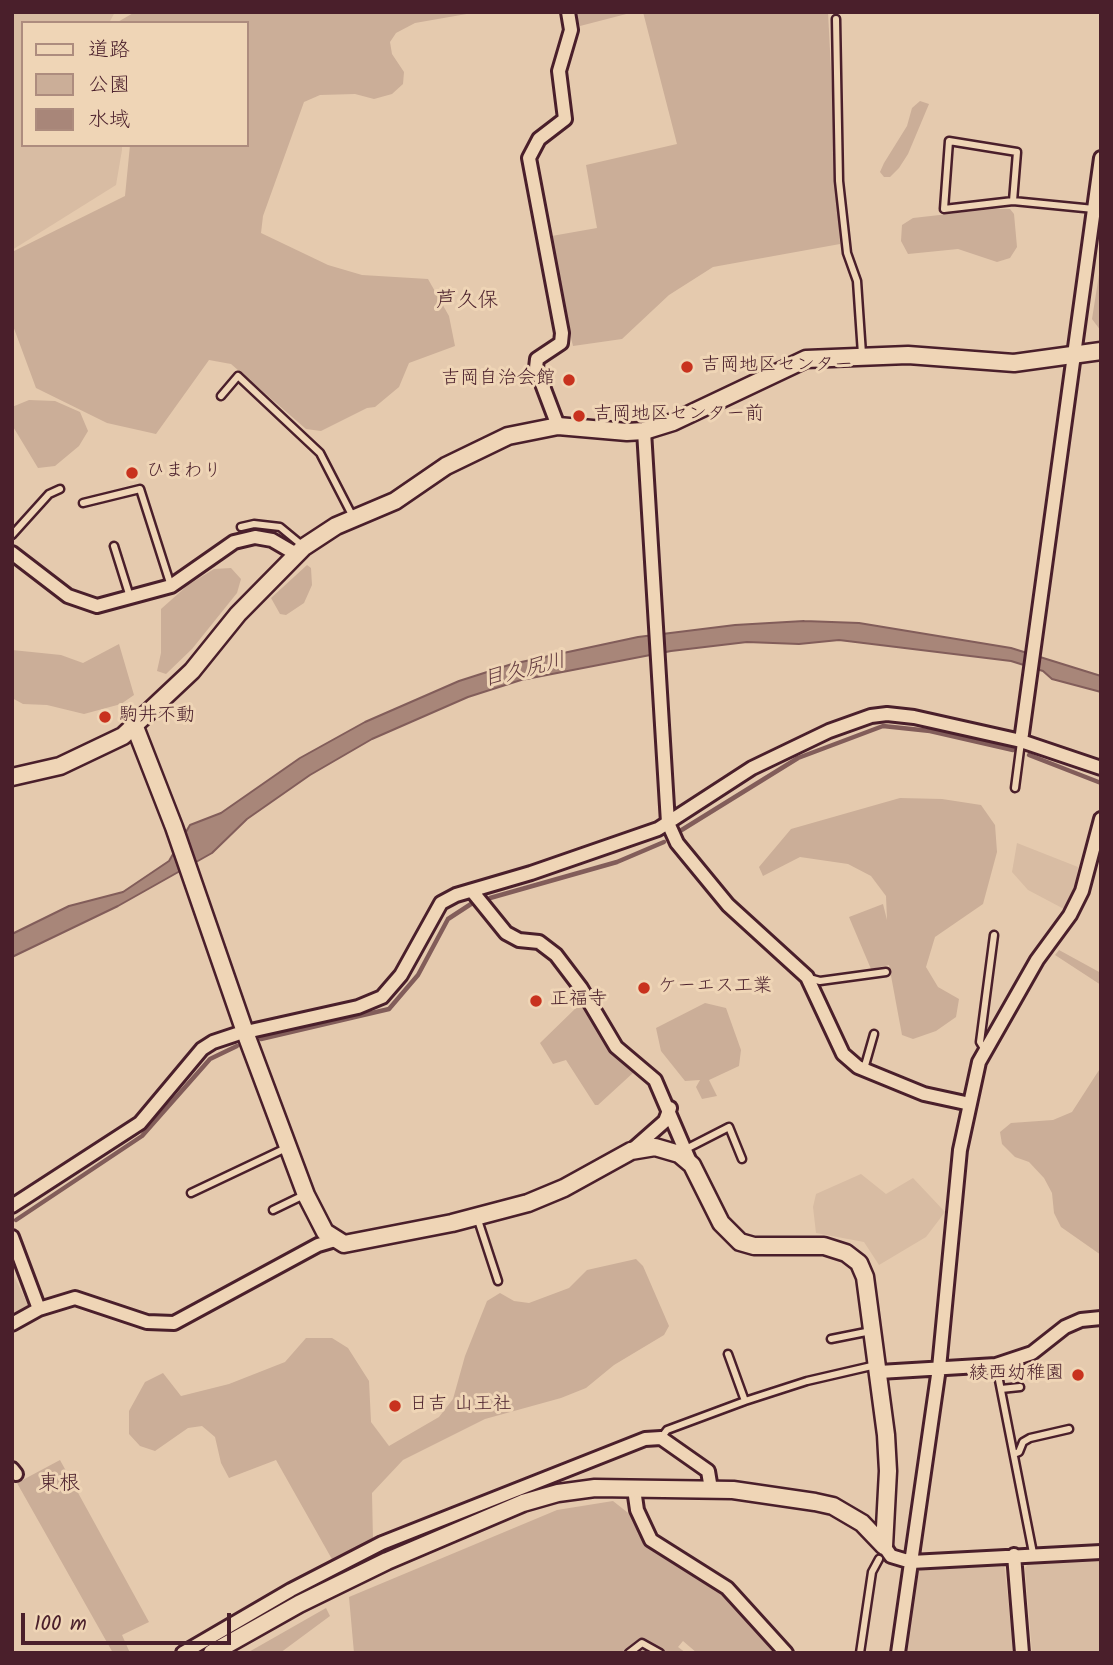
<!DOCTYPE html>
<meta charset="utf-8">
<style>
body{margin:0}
#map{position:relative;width:1113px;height:1665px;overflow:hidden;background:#e5caae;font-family:Kalam,"Klee One",sans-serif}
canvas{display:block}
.frame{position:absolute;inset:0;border:14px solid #4a1f2b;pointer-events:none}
.legend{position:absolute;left:21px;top:21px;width:228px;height:126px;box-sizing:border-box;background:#efd5b6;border:2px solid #ad8c7e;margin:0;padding:9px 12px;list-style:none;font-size:21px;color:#4a1f2b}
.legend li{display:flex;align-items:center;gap:14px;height:35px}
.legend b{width:35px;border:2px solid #ad8c7e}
.scale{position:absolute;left:21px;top:1613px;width:210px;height:32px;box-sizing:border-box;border:4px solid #4a1f2b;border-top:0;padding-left:9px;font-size:21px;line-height:24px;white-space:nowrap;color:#4a1f2b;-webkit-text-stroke:5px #efd5b6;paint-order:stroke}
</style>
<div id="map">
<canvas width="1113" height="1665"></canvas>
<div class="frame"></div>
<ul class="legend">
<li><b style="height:9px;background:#efd5b6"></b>道路</li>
<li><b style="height:19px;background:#cbae98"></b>公園</li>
<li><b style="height:19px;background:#a88679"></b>水域</li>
</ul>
<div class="scale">100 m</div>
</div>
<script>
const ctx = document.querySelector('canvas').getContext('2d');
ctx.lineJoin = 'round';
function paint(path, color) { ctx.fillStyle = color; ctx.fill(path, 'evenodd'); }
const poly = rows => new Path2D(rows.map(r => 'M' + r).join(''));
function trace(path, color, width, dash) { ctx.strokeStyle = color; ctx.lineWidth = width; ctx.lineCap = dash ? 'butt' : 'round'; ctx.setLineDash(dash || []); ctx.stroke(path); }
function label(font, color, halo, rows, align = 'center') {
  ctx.font = font + ' Kalam,"Klee One",sans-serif'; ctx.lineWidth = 6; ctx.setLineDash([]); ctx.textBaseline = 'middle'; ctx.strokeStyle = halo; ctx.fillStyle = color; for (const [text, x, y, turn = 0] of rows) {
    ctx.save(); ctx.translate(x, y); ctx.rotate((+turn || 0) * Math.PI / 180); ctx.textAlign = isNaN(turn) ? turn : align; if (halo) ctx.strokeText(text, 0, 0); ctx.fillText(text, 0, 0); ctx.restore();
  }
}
const built = poly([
 [12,12,115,12,109,23,23,23,23,145,122,145,122,150,116,185,12,250],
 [1017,843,1078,867,1074,894,1064,909,1028,890,1012,872],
 [861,1174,886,1194,913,1178,945,1212,926,1237,879,1265,864,1242,816,1233,813,1207,816,1194],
 [12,1272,29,1307,12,1314],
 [1101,1558,1101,1653,1032,1653,1025,1568,1029,1563],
 [1004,1563,1014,1653,904,1653,915,1571]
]);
const green = poly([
 [135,12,478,12,415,23,396,33,390,42,392,54,404,72,403,84,392,94,374,99,355,94,320,95,304,102,263,216,261,233,328,265,362,275,428,279,449,316,455,346,409,363,399,387,375,407,367,408,321,431,306,429,231,364,209,360,156,434,107,423,36,388,12,323,12,252,125,196,130,145,247,145,247,23,116,23],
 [574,12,634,12,580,26],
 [643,12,828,12,840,244,713,267,669,295,622,339,573,346,546,237,597,228,586,165,677,144],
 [920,101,929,104,908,154,899,168,890,177,884,177,880,172,884,163,907,126,912,108],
 [993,209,1010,209,1014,214,1017,247,1010,258,997,262,958,249,908,254,901,241,902,225,913,218],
 [1101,262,1101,331,1092,319],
 [29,400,55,401,80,412,88,431,79,446,55,466,38,468,12,425,12,407],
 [307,565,311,568,312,585,304,603,286,615,280,614,271,598],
 [231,568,241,579,237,593,192,649,166,674,157,671,161,653,161,609,188,585,214,569],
 [119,644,134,695,121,704,84,714,47,705,23,704,12,698,12,650,61,655,83,663],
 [900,798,942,799,981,805,995,825,997,852,983,904,935,937,926,967,938,987,959,999,956,1017,936,1031,913,1039,902,1035,889,965,871,969,849,917,883,904,887,920,886,896,871,876,848,864,800,857,763,876,759,867,791,829],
 [1059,950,1101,973,1101,985,1055,955],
 [705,1003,726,1008,741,1050,739,1066,709,1080,717,1096,702,1099,696,1087,700,1080,685,1081,661,1051,656,1028],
 [579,1005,584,1005,612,1051,634,1072,598,1105,595,1105,566,1060,553,1064,540,1043],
 [1101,1067,1101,1255,1061,1227,1054,1213,1052,1193,1044,1178,1029,1162,1015,1157,1002,1144,1000,1132,1011,1123,1053,1120,1072,1112],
 [636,1259,643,1266,669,1326,664,1335,614,1365,586,1388,561,1398,485,1419,403,1460,372,1493,373,1541,333,1561,276,1460,229,1478,221,1463,215,1437,202,1426,188,1428,155,1451,140,1446,129,1434,129,1411,145,1382,163,1373,181,1396,229,1384,285,1362,306,1338,332,1338,348,1348,369,1381,371,1422,389,1446,439,1417,453,1399,465,1356,487,1301,500,1293,514,1301,529,1303,569,1288,587,1270],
 [60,1460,149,1622,122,1635,130,1653,113,1653,17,1483],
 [613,1501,632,1516,645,1543,711,1584,738,1607,775,1653,697,1653,683,1641,678,1647,686,1653,354,1653,349,1597,557,1510],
 [326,1608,330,1616,280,1653,247,1653]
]);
const water = poly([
 [804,621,859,623,1011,648,1101,676,1101,692,1052,679,1043,671,1011,661,839,640,799,644,747,642,671,651,521,680,468,697,372,739,310,775,247,819,212,853,118,906,12,957,12,934,69,906,123,892,169,861,190,825,221,813,300,758,365,722,459,681,512,664,638,637,735,625,804,621]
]);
const stream = poly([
 [1029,755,1101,783],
 [680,831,798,758,883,726,930,731,1013,750],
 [490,898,617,862,664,842],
 [261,1039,389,1009,418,975,448,919,471,904],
 [16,1220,142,1136,210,1059,237,1046]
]);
const service = poly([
 [836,19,839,181,847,253,857,281,862,354],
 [1013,201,1017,152,949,141,944,209,1013,201,1094,209],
 [221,396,238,376,320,453,353,517],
 [83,503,140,489,171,586],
 [241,527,254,524,280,527,303,546],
 [12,535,49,494,60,489],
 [114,546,130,597],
 [1015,788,1021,742],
 [809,978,820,981,886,972],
 [985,1050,980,1042,994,935],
 [864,1069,874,1034],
 [686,1149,729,1127,742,1159],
 [191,1193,286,1148],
 [273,1210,304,1195],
 [477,1217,498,1281],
 [831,1339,871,1331],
 [728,1354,745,1401],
 [996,1365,1033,1553],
 [1001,1389,1020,1387],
 [661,1438,667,1430,745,1401,807,1381,876,1365],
 [1014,1454,1019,1452,1023,1442,1030,1438,1069,1429],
 [629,1653,642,1643,660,1653],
 [860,1653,872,1572,879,1559]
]);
const minor = poly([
 [558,426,536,368,537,359,561,343,562,333,529,158,539,139,565,119,559,71,571,30,568,12],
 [644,431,668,823,677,843,728,905,807,977,843,1054,858,1067,924,1094,970,1104],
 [12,553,68,596,97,606,171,586,234,542,255,537,272,540,296,554],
 [1021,741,1101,158],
 [472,891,506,933,519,940,539,942,556,955,581,988,616,1047,655,1080,691,1164],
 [631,1151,665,1121,670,1108],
 [12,1206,140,1123,202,1049,213,1042,237,1034,358,1007,382,997,401,975,441,903,456,895,531,873,658,829,752,768,829,731,871,716,887,714,914,717,1021,741,1101,768],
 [12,1237,39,1309],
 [12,1324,39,1309,75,1298,147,1322,174,1323,318,1245,335,1240],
 [879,1372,996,1365,1032,1353,1065,1327,1081,1320,1101,1318],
 [12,1469,16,1474],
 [634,1489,637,1510,651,1540,727,1588,786,1653],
 [884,1546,891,1556,911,1562,1101,1552],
 [1014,1555,1022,1653],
 [183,1653,291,1590,382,1543,645,1439,661,1438,708,1471,711,1489],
 [898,1653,939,1368,960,1150,979,1062,1037,960,1070,915,1082,891,1101,819]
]);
const tertiary = poly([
 [135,727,174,827,245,1032,306,1195,325,1232,344,1244,452,1223,528,1203,564,1188,631,1151,655,1147,679,1154,692,1165,721,1223,740,1242,754,1246,824,1246,846,1253,859,1263,865,1277,886,1435,888,1471,884,1546],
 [12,777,60,766,123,736,192,671,238,614,304,547,336,526,395,501,446,466,508,436,558,426,627,432,644,431,673,422,806,359,908,355,1014,363,1101,351],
 [212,1653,299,1604,387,1561,523,1503,558,1493,595,1488,733,1490,815,1502,833,1506,862,1523,884,1546]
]);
const markers = [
 [687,367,7,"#c8321e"],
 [569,380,7,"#c8321e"],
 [579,416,7,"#c8321e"],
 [132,473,7,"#c8321e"],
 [105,717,7,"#c8321e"],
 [644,988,7,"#c8321e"],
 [536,1001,7,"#c8321e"],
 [1078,1375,7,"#c8321e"],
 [395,1406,7,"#c8321e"]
];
const poiNames = [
 ["吉岡地区センター",701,367],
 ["吉岡自治会館",555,380,"right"],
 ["吉岡地区センター前",593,416],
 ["ひまわり",146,473],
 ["駒井不動",119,717],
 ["ケーエス工業",658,988],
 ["正福寺",550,1001],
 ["綾西幼稚園",1064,1375,"right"],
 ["日吉 山王社",409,1406]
];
const neighbourhoodNames = [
 ["芦久保",467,302],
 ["東根",59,1485]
];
const waterNames = [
 ["目久尻川",525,672,-14]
];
paint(built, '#d8bca3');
paint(green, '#cbae98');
paint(water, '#a88679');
trace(water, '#825d5a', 2);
trace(stream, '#825d5a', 4.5);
trace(service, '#4a1f2b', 11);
trace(minor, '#4a1f2b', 18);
trace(tertiary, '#4a1f2b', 21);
trace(service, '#efd5b6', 6);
trace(minor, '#efd5b6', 12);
trace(tertiary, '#efd5b6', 16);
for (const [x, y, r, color] of markers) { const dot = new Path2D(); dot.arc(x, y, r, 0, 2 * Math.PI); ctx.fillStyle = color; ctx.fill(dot); trace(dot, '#efd5b6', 2.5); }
label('19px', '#4a1f2b', '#efd5b6', poiNames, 'left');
label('21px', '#4a1f2b', '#efd5b6', neighbourhoodNames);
label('italic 21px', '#62393e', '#efd5b6', waterNames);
</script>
